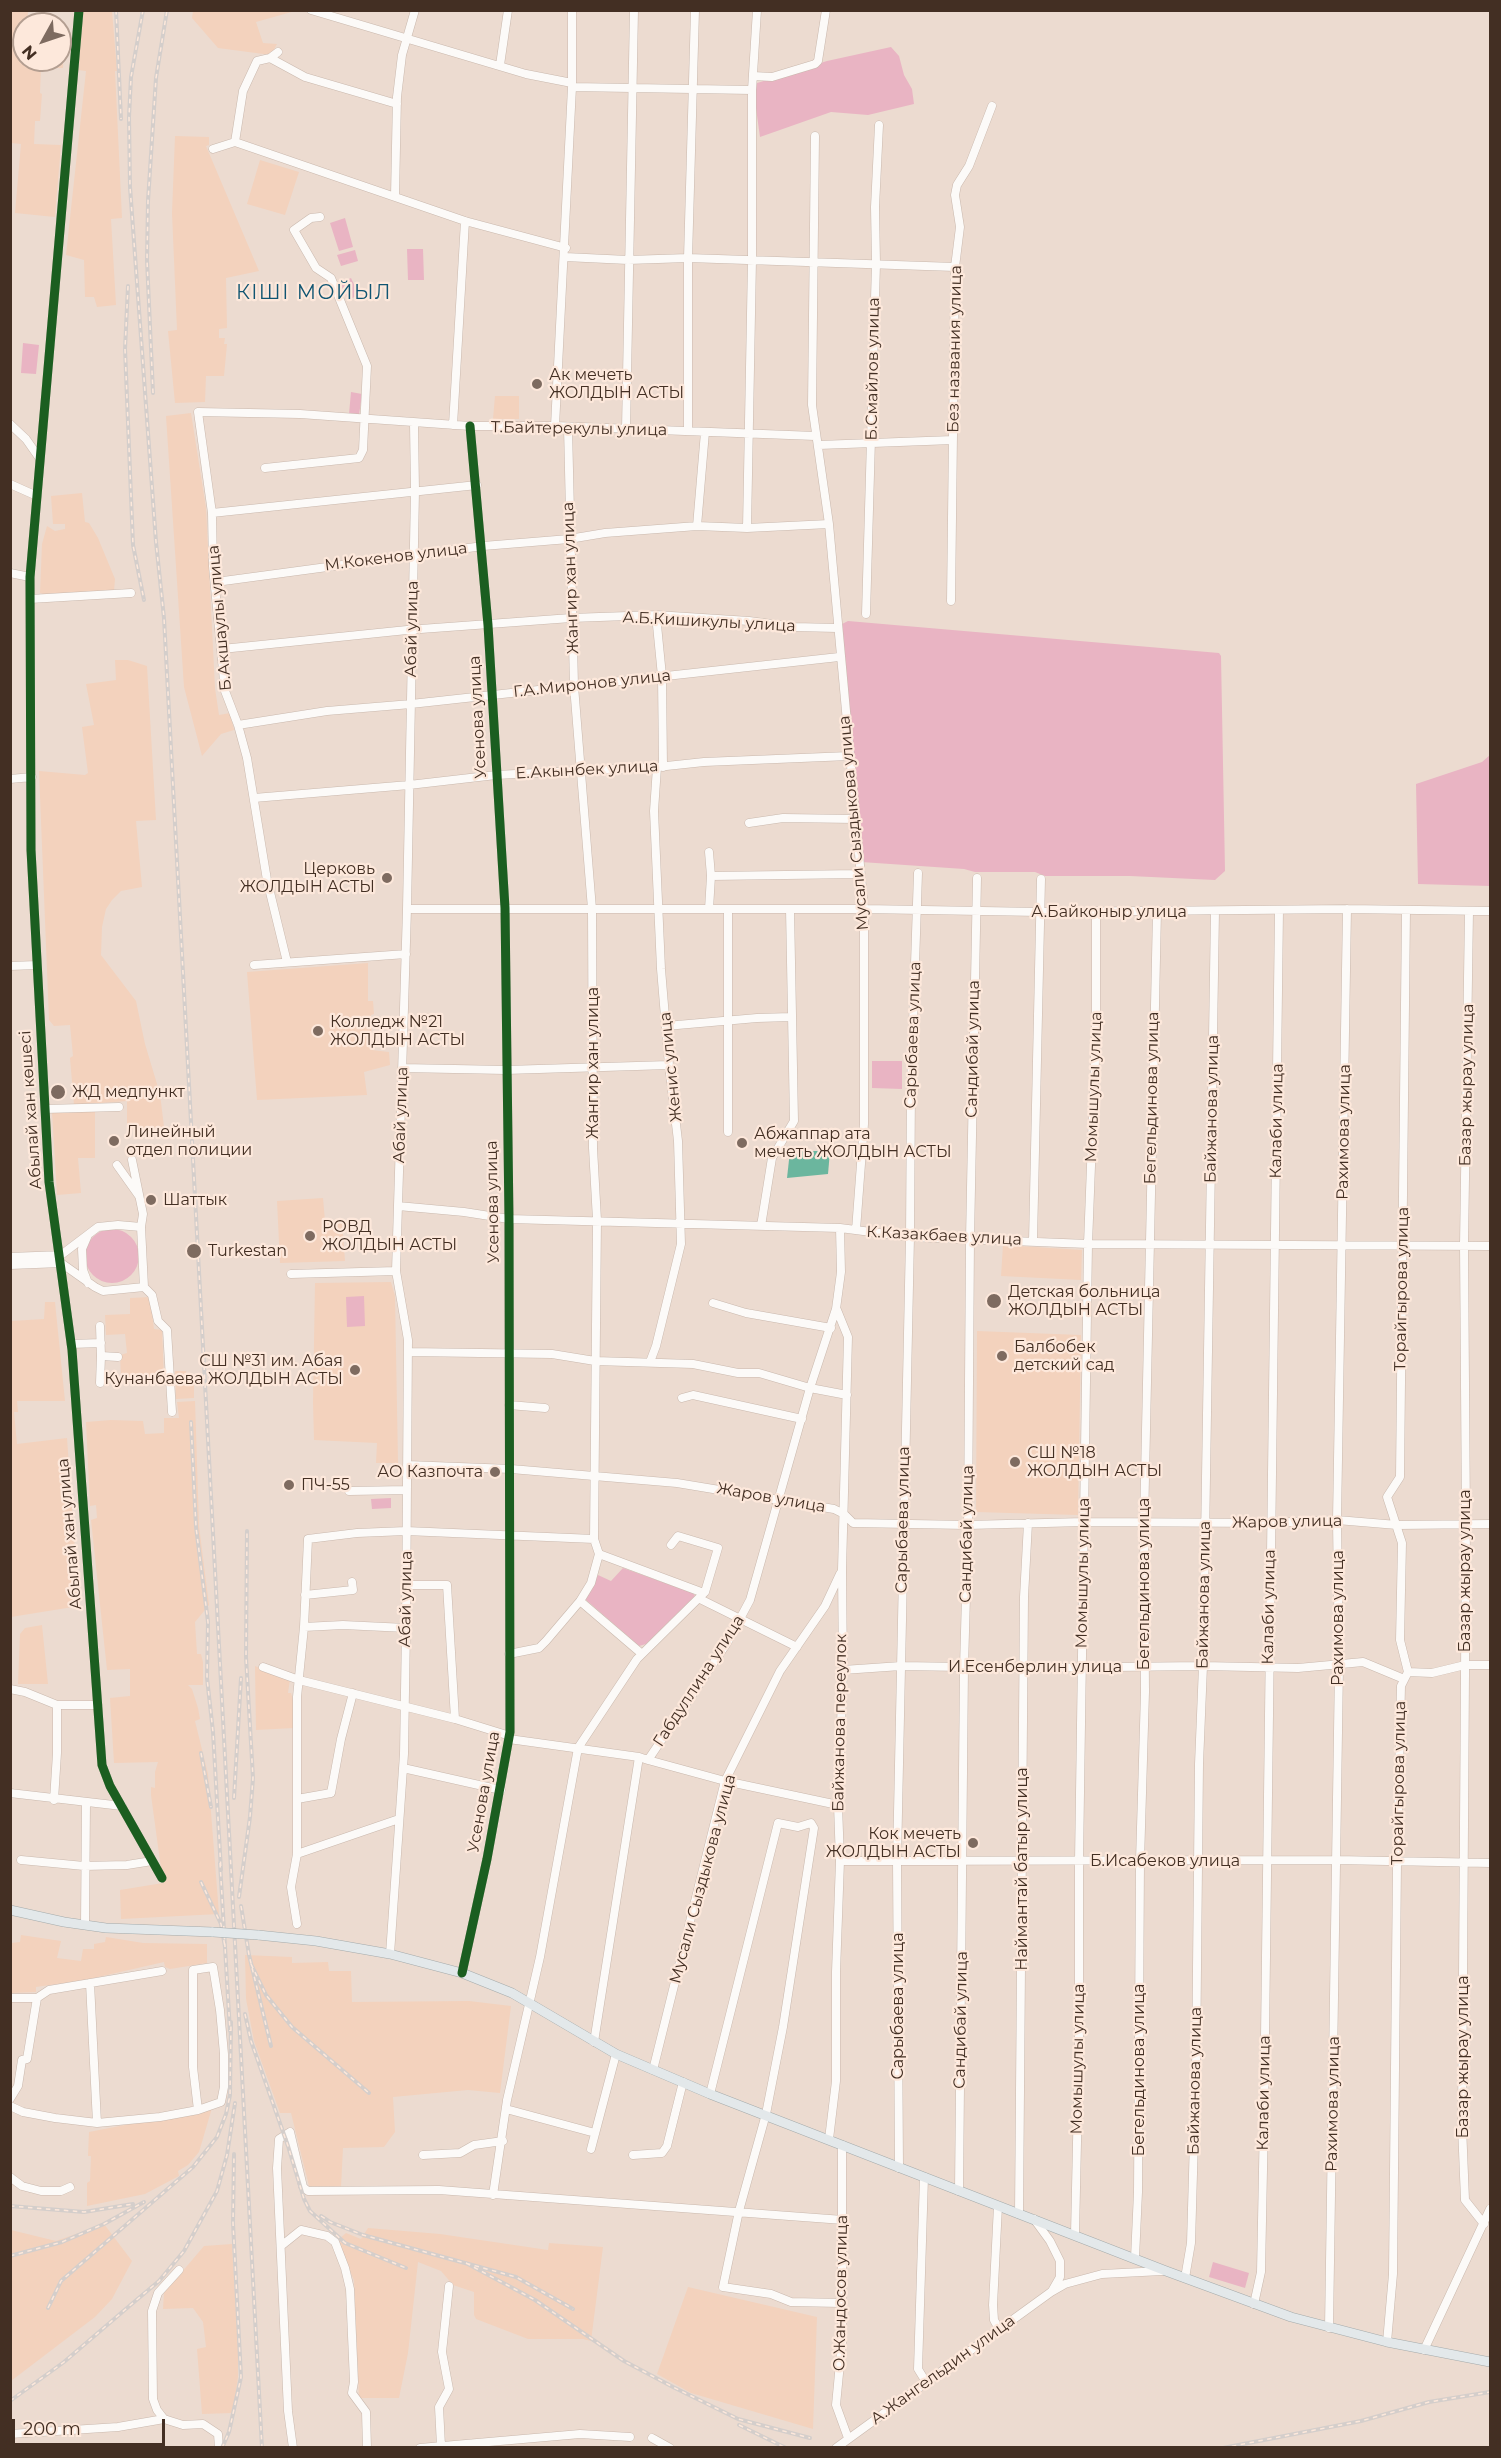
<!DOCTYPE html>
<meta charset="utf-8">
<style>
body{margin:0}
#map{position:relative;width:1501px;height:2458px;overflow:hidden;background:#ecdbd0;font-family:Montserrat,sans-serif}
canvas{display:block}
.frame{position:absolute;inset:0;border:12px solid #432f23;pointer-events:none}
.north{position:absolute;left:12px;top:12px;width:60px;height:60px;box-sizing:border-box;background:#fde8db;border:2px solid #b39e91;border-radius:50%;rotate:230deg;font-size:16px;font-weight:700;line-height:24px;text-align:center;color:#432f23}
.north::after{content:'';display:block;margin:auto;width:21px;height:27px;background:#7e6b60;clip-path:polygon(50% 0,100% 100%,50% 72%,0 100%)}
.scale{position:absolute;left:12px;top:2419px;width:153px;height:27px;box-sizing:border-box;border:3px solid #432f23;border-top:0;padding-left:8px;font-size:18px;line-height:21px;white-space:nowrap;color:#432f23;-webkit-text-stroke:4px #fde8db;paint-order:stroke}
</style>
<div id="map">
<canvas width="1501" height="2458"></canvas>
<div class="frame"></div>
<div class="north">N</div>
<div class="scale">200 m</div>
</div>
<script>
const ctx = document.querySelector('canvas').getContext('2d');
ctx.lineJoin = 'round';
function paint(path, color) { ctx.fillStyle = color; ctx.fill(path, 'evenodd'); }
const poly = rows => new Path2D(rows.map(r => 'M' + r).join(''));
function trace(path, color, width, dash) { ctx.strokeStyle = color; ctx.lineWidth = width; ctx.lineCap = dash ? 'butt' : 'round'; ctx.setLineDash(dash || []); ctx.stroke(path); }
function label(font, color, halo, rows, align = 'center') {
  ctx.font = font + ' Montserrat,sans-serif'; ctx.lineWidth = 4.5; ctx.setLineDash([]); ctx.textBaseline = 'middle'; ctx.strokeStyle = halo; ctx.fillStyle = color; for (const [text, x, y, turn = 0] of rows) {
    ctx.save(); ctx.translate(x, y); ctx.rotate((+turn || 0) * Math.PI / 180); ctx.textAlign = isNaN(turn) ? turn : align; if (halo) ctx.strokeText(text, 0, 0); ctx.fillText(text, 0, 0); ctx.restore();
  }
}
const built = poly([
 [11,10,28,11,27,24,24,24,24,60,60,60,60,39,64,39,63,68,41,68,40,93,42,94,40,121,35,121,34,144,61,145,55,217,15,213,21,144,11,143],
 [83,11,112,11,117,71,115,71,122,218,111,219,116,305,97,307,94,297,85,297,84,260,66,255,86,71,78,70],
 [193,11,295,11,256,22,263,43,277,44,271,55,218,48,192,18],
 [175,136,209,137,209,145,206,146,259,271,226,278,227,328,219,329,219,338,225,338,224,344,227,344,224,376,206,376,205,402,175,403,168,331,177,330,172,213],
 [260,160,299,172,285,215,247,204],
 [495,396,519,396,519,419,493,419],
 [191,413,206,508,215,688,219,715,230,713,234,730,221,734,202,756,184,687,166,416],
 [82,493,85,522,89,523,98,538,115,579,114,591,49,596,40,593,42,544,47,526,55,531,65,529,65,524,53,524,51,496],
 [115,660,128,660,147,666,156,820,136,821,142,887,121,891,112,900,106,909,102,927,101,955,136,1001,145,1044,160,1094,164,1127,127,1129,127,1101,74,1105,70,1058,73,1056,70,1025,54,1026,49,1020,39,771,85,775,88,773,82,727,94,725,86,684,116,680],
 [368,963,368,1001,373,1001,374,1014,371,1015,372,1050,389,1052,390,1065,364,1072,367,1095,257,1100,247,972],
 [95,1110,95,1158,78,1158,81,1193,57,1195,52,1112],
 [323,1198,325,1221,342,1221,345,1261,280,1263,277,1201],
 [1003,1245,1082,1250,1081,1280,1001,1276],
 [391,1282,395,1296,398,1463,376,1463,377,1443,314,1440,313,1402,315,1283],
 [150,1297,154,1329,162,1330,164,1378,145,1380,143,1376,121,1378,120,1355,127,1353,125,1334,106,1335,105,1315,130,1314,130,1298],
 [45,1302,55,1302,65,1401,17,1401,18,1412,14,1412,17,1444,67,1438,79,1606,11,1617,11,1321,44,1319],
 [977,1331,1081,1335,1078,1515,976,1512],
 [175,1371,186,1371,187,1382,194,1382,194,1398,176,1399],
 [195,1401,199,1526,209,1605,195,1622,197,1654,201,1654,203,1662,203,1685,188,1685,192,1689,198,1708,200,1719,195,1721,208,1774,219,1914,121,1919,120,1890,163,1883,151,1795,151,1787,155,1788,155,1772,158,1762,114,1763,110,1698,130,1696,130,1669,107,1670,91,1520,97,1518,96,1505,90,1506,86,1422,111,1420,143,1421,145,1434,164,1433,164,1418,179,1418,177,1402],
 [42,1625,48,1684,18,1684,20,1634,25,1628],
 [255,1666,290,1679,288,1693,291,1693,294,1704,294,1728,256,1730],
 [21,1935,61,1941,57,1958,81,1961,83,1949,94,1949,94,1944,105,1942,106,1937,143,1943,207,1944,207,1963,170,1969,165,1967,164,1962,85,1980,36,1987,36,1992,11,1993,11,1943,20,1942],
 [245,1955,292,1957,292,1963,328,1962,329,1971,351,1971,352,2002,469,2001,511,2006,500,2093,468,2090,393,2097,395,2132,384,2147,343,2148,341,2187,309,2186,291,2113,280,2113,254,2041,246,1999],
 [212,2108,199,2152,188,2165,178,2171,179,2176,145,2194,87,2206,87,2183,90,2181,91,2156,88,2156,89,2132],
 [104,2224,132,2261,112,2299,95,2317,11,2381,11,2230,56,2241],
 [368,2228,440,2234,548,2250,549,2243,603,2247,591,2341,583,2339,528,2339,476,2319,474,2315,474,2292,453,2285,441,2271,418,2262,408,2353,399,2398,359,2398,354,2280,340,2250,339,2239,346,2233,361,2239],
 [232,2244,238,2344,238,2377,235,2399,232,2413,202,2414,197,2349,206,2347,203,2322,193,2308,163,2309,164,2293,204,2246],
 [688,2287,817,2317,813,2429,691,2393,657,2374]
]);
const green = poly([
 [891,47,899,56,904,75,912,89,914,104,868,115,831,112,760,137,754,94,754,84,827,61],
 [345,218,353,247,339,251,330,223],
 [407,249,423,249,424,280,408,280],
 [355,250,358,261,341,266,337,255],
 [351,278,359,295,348,300,340,283],
 [23,343,39,345,36,374,21,373],
 [351,392,362,394,359,415,349,414],
 [848,621,1219,653,1221,656,1225,871,1215,880,1130,876,1045,876,1035,872,975,872,964,869,861,862,842,624],
 [1490,755,1490,886,1418,884,1416,784,1482,762],
 [872,1061,902,1061,902,1089,872,1088],
 '85 1256a27 27 0 1 1 54 0a27 27 0 1 1-54 0Z',
 [364,1296,365,1326,347,1327,346,1297],
 [391,1498,391,1508,372,1509,371,1499],
 [623,1568,693,1593,695,1596,646,1644,639,1646,585,1599,598,1575,611,1581],
 [1213,2262,1249,2273,1245,2288,1209,2277]
]);
const water = poly([
 [790,1151,830,1151,828,1174,787,1178]
]);
const minor = poly([
 [79,10,30,577,31,850,49,1182,72,1350,102,1765,110,1786,162,1878],
 [311,10,526,74,572,83],
 [270,58,305,77,397,104],
 [500,65,508,10],
 [753,76,772,77,815,64,818,61,826,10],
 [572,87,752,90],
 [815,136,812,405,829,524,864,909,864,1124,856,1230],
 [235,142,243,91,257,61,270,58,278,52],
 [213,149,235,142,465,221,566,248],
 [395,196,397,97,402,55,415,10],
 [565,257,628,260,688,258,955,267],
 [10,424,26,439,40,459],
 [453,425,465,221],
 [555,426,572,87,572,10],
 [626,429,634,10],
 [688,431,688,258,695,10],
 [819,445,953,440],
 [265,468,359,458,363,450,367,366,331,278,316,268,294,230,311,218,320,217],
 [10,484,37,496],
 [212,513,477,485],
 [697,526,705,432],
 [747,528,752,260,752,90,757,10],
 [10,573,30,577],
 [216,582,483,546,569,539,605,533,697,526,747,528,829,524],
 [30,599,131,593],
 [951,601,955,267,960,227,955,195,957,185,969,166,992,106],
 [866,614,876,264,875,207,879,125],
 [656,615,662,676,663,767],
 [222,649,407,630,571,618,656,615,749,621,794,627,837,628],
 [238,725,327,711,411,704,839,657],
 [10,779,32,777],
 [254,798,409,785,496,775,657,767,704,762,849,756],
 [749,823,783,818,855,819],
 [709,852,711,876,709,909],
 [711,876,860,874],
 [407,909,864,909,1040,912,1347,909,1490,911],
 [728,909,728,1132],
 [1469,911,1464,1245,1466,1523,1462,2126,1465,2200,1484,2224],
 [287,962,267,880,247,758,238,725,225,691,213,566,212,513,198,412,300,414,470,426,555,426,815,436],
 [254,965,406,954],
 [10,966,37,965],
 [666,1026,757,1018,791,1017],
 [402,1068,506,1070,669,1065],
 [45,1109,119,1107],
 [132,1160,143,1214,141,1227],
 [117,1165,139,1196],
 [398,1206,464,1212,509,1219,840,1228,910,1237,1088,1244,1490,1246],
 [761,1226,772,1158,794,1121,790,909],
 [1033,1241,1041,879],
 [61,1255,98,1227,118,1225,141,1227,144,1287,103,1291,95,1287,61,1263],
 [10,1257,61,1255],
 [10,1265,61,1263],
 [291,1274,396,1271],
 [88,1283,83,1270,82,1249,88,1235],
 [144,1287,152,1295,158,1321,167,1330,172,1412],
 [713,1303,746,1313,831,1328],
 [100,1326,101,1356,118,1357],
 [71,1344,101,1343],
 [408,1352,552,1354,595,1361,693,1364,738,1373,759,1373,810,1388,847,1395],
 [650,1362,656,1346,681,1244,678,1141,669,1065,661,969,654,811,657,767],
 [100,1383,101,1356],
 [682,1398,693,1395,802,1419],
 [509,1405,545,1408],
 [407,1465,511,1469,677,1483,834,1509,844,1514,853,1523,968,1525,1084,1522,1270,1523,1337,1520,1397,1525,1490,1524],
 [349,1491,407,1490],
 [599,1554,701,1592,700,1599,797,1647],
 [406,1585,447,1585,455,1719],
 [305,1595,353,1590,352,1582],
 [580,1601,642,1654],
 [304,1627,343,1625,406,1628],
 [509,1654,539,1648,546,1641,580,1601,591,1583,599,1554,594,1539,597,1220,593,1148,592,909,574,686,568,427],
 [263,1667,299,1680,455,1719,510,1736],
 [843,1670,901,1666,1025,1668,1203,1666,1298,1668,1363,1662,1404,1679],
 [1408,1672,1432,1673,1465,1665,1490,1665],
 [10,1689,25,1692,57,1705,98,1705],
 [509,1739,639,1757],
 [648,1760,725,1781,838,1805],
 [403,1768,501,1790],
 [10,1793,122,1806],
 [297,1799,331,1793,341,1739,353,1693],
 [54,1800,57,1753,57,1705],
 [297,1854,399,1819],
 [21,1860,84,1866,127,1865,152,1861],
 [840,1861,1336,1860,1490,1863],
 [297,1924,291,1887,297,1854,297,1697,304,1627,308,1539,357,1533,406,1531,594,1539],
 [85,1925,86,1803],
 [390,1954,404,1754,406,1628,408,1340,396,1271,407,909,415,491,414,424],
 [462,1973,487,1859,510,1732,509,1219,505,908,488,625,470,426],
 [90,1983,97,2123],
 [10,1998,37,1998,49,1990,162,1971],
 [594,2042,639,1757,648,1760,727,1643,750,1600,810,1388,836,1309,841,1272,840,1228],
 [653,2070,725,1781,780,1671,825,1606,840,1574],
 [710,2094,778,1823,798,1827,811,1823,814,1828,783,2027,766,2114,739,2211,723,2287,771,2294,791,2302,841,2303],
 [10,2099,18,2086,22,2060,27,2059,37,1998],
 [10,2106,23,2112,55,2118,97,2123,160,2117,198,2110,221,2102,224,2087,224,2054,220,2010,213,1967,193,1970,193,2067,198,2110],
 [506,2109,595,2133],
 [829,2139,836,2081,836,1972,840,1861,838,1805,843,1670,842,1570,848,1337,837,1310],
 [842,2145,842,2342,836,2405,848,2438],
 [591,2149,616,2054],
 [423,2155,460,2153,474,2145,503,2141],
 [633,2155,662,2153,667,2146,683,2082],
 [899,2168,897,1860,910,1237,911,1086,918,873],
 [10,2177,22,2186,41,2191,61,2191,70,2187],
 [924,2177,918,2369,926,2382],
 [959,2191,964,1667,968,1525,970,1239,977,878],
 [493,2195,507,2100,540,1957,578,1748,637,1659,705,1592,718,1548,678,1536,671,1545],
 [998,2206,993,2305,994,2320,999,2329],
 [1019,2214,1024,1597,1028,1523],
 [1034,2219,1050,2241,1060,2261,1060,2277,1052,2291],
 [1075,2234,1079,2051,1079,1861,1088,1244,1096,1035,1096,911],
 [281,2246,301,2230,327,2236,335,2242,345,2268,350,2289,354,2382,352,2393,366,2412,367,2448],
 [1135,2258,1138,2192,1140,1861,1145,1692,1144,1524,1157,911],
 [179,2270,158,2293,152,2311,153,2399,157,2410,164,2419,183,2425,203,2424,218,2434,219,2448],
 [1185,2278,1191,2243,1196,2070,1199,1764,1203,1666,1215,911],
 [1254,2304,1261,2272,1264,2119,1279,910],
 [1329,2328,1339,1666,1337,1520,1347,909],
 [1387,2342,1393,2274,1397,1863,1401,1686,1408,1672,1400,1640,1402,1543,1387,1497,1400,1477,1406,910],
 [1424,2350,1490,2209],
 [10,2434,118,2427,164,2419],
 [652,2438,670,2448],
 [441,2446,439,2407,449,2389,442,2352,449,2286],
 [293,2448,288,2411,277,2168,279,2139,290,2132,303,2187,308,2191,439,2190,843,2220],
 [420,2448,580,2434,630,2437],
 [836,2448,1051,2292,1065,2284,1102,2274,1162,2271]
]);
const major = poly([
 [10,1910,64,1922,106,1928,213,1932],
 [258,1935,316,1941,390,1954,462,1973,512,1993,616,2054,710,2094,1166,2271,1291,2317,1387,2342,1490,2362]
]);
const rail = poly([
 [116,10,121,119],
 [143,10,131,77,129,117,130,187,156,542,164,618,262,2448],
 [128,286,125,349,133,545,144,600],
 [153,393,147,260,148,201,156,78,167,10],
 [191,1422,196,1527,208,1622,207,1678,213,1732,221,1870],
 [201,1753,211,1807],
 [234,1798,241,1678],
 [220,1863,225,1947],
 [201,1882,221,1924,225,1947,230,2031],
 [239,1897,250,1817,253,1778,246,1657,247,1531],
 [241,1906,249,1955,271,2046],
 [251,1964,266,1995,292,2027,369,2093],
 [245,2014,251,2041,288,2146,304,2199,310,2211,345,2243,406,2268],
 [10,2206,84,2212,133,2204],
 [321,2216,330,2222,363,2235,516,2277,573,2309],
 [10,2256,62,2242,104,2224,144,2202],
 [466,2263,535,2300,624,2361,673,2387,738,2419,810,2438],
 [48,2308,61,2281,193,2167,217,2137,226,2114,230,2095,231,2022],
 [10,2401,64,2362,127,2308,159,2281,184,2251,217,2191,227,2155,235,2103],
 [739,2425,786,2448],
 [222,2448,229,2432,241,2377,233,2223,234,2154],
 [1223,2448,1361,2421,1429,2402,1490,2392]
]);
const majorBridge = poly([
 [213,1932,258,1935]
]);
const cycleway = poly([
 [79,10,30,577,31,850,49,1182,72,1350,102,1765,110,1786,162,1878],
 [462,1973,487,1859,510,1732,509,1219,505,908,488,625,470,426]
]);
const markers = [
 [537,384,6,"#7e6b60"],
 [387,878,6,"#7e6b60"],
 [318,1031,6,"#7e6b60"],
 [58,1092,8,"#7e6b60"],
 [114,1141,6,"#7e6b60"],
 [742,1143,6,"#7e6b60"],
 [151,1200,6,"#7e6b60"],
 [310,1236,6,"#7e6b60"],
 [194,1251,8,"#7e6b60"],
 [994,1301,8,"#7e6b60"],
 [1002,1356,6,"#7e6b60"],
 [355,1370,6,"#7e6b60"],
 [1015,1462,6,"#7e6b60"],
 [495,1472,6,"#7e6b60"],
 [289,1485,6,"#7e6b60"],
 [973,1843,6,"#7e6b60"]
];
const streetNames = [
 ["Без названия улица",955,349,-89],
 ["Б.Смайлов улица",873,369,-89],
 ["Т.Байтерекулы улица",579,429,1],
 ["М.Кокенов улица",396,557,-7],
 ["Жангир хан улица",571,578,-92],
 ["Б.Акшаулы улица",220,618,-95],
 ["А.Б.Кишикулы улица",709,622,3],
 ["Абай улица",412,629,-89],
 ["Г.А.Миронов улица",592,684,-6],
 ["Усенова улица",478,717,-93],
 ["Е.Акынбек улица",587,770,-3],
 ["Мусали Сыздыкова улица",854,823,-95],
 ["А.Байконыр улица",1109,912],
 ["Сарыбаева улица",913,1035,-88],
 ["Сандибай улица",973,1049,-89],
 ["Жангир хан улица",593,1063,-90],
 ["Женис улица",671,1067,-96],
 ["Базар жырау улица",1467,1085,-89],
 ["Момышулы улица",1094,1087,-88],
 ["Бегельдинова улица",1152,1098,-89],
 ["Байжанова улица",1212,1109,-89],
 ["Абылай хан көшесі",31,1110,-94],
 ["Абай улица",401,1115,-88],
 ["Калаби улица",1277,1121,-89],
 ["Рахимова улица",1344,1132,-89],
 ["Усенова улица",493,1202,-91],
 ["К.Казакбаев улица",944,1236,3],
 ["Торайгырова улица",1402,1289,-89],
 ["Жаров улица",771,1498,10],
 ["Сарыбаева улица",903,1520,-89],
 ["Жаров улица",1287,1522,-1],
 ["Абылай хан улица",70,1534,-95],
 ["Сандибай улица",967,1534,-89],
 ["Базар жырау улица",1465,1571,-90],
 ["Момышулы улица",1083,1573,-89],
 ["Бегельдинова улица",1144,1584,-90],
 ["Байжанова улица",1204,1595,-89],
 ["Абай улица",406,1599,-89],
 ["Калаби улица",1269,1607,-89],
 ["Рахимова улица",1338,1618,-90],
 ["И.Есенберлин улица",1035,1667],
 ["Габдуллина улица",699,1681,-57],
 ["Байжанова переулок",840,1723,-89],
 ["Торайгырова улица",1399,1783,-89],
 ["Усенова улица",484,1792,-80],
 ["Б.Исабеков улица",1165,1861],
 ["Наймантай батыр улица",1022,1869,-90],
 ["Мусали Сыздыкова улица",703,1879,-75],
 ["Сарыбаева улица",898,2006,-90],
 ["Сандибай улица",961,2020,-89],
 ["Базар жырау улица",1463,2057,-90],
 ["Момышулы улица",1078,2059,-89],
 ["Бегельдинова улица",1139,2070,-90],
 ["Байжанова улица",1195,2081,-89],
 ["Калаби улица",1264,2093,-89],
 ["Рахимова улица",1333,2104,-89],
 ["О.Жандосов улица",841,2293,-89],
 ["А.Жангельдин улица",943,2370,-36]
];
const poiNames = [
 ["Ак мечеть",549,375],
 ["ЖОЛДЫН АСТЫ",549,393],
 ["Церковь",375,869,"right"],
 ["ЖОЛДЫН АСТЫ",375,887,"right"],
 ["Колледж №21",330,1022],
 ["ЖОЛДЫН АСТЫ",330,1040],
 ["ЖД медпункт",72,1092],
 ["Линейный",126,1132],
 ["отдел полиции",126,1150],
 ["Абжаппар ата",754,1134],
 ["мечеть ЖОЛДЫН АСТЫ",754,1152],
 ["Шаттык",163,1200],
 ["РОВД",322,1227],
 ["ЖОЛДЫН АСТЫ",322,1245],
 ["Turkestan",208,1251],
 ["Детская больница",1008,1292],
 ["ЖОЛДЫН АСТЫ",1008,1310],
 ["Балбобек",1014,1347],
 ["детский сад",1014,1365],
 ["СШ №31 им. Абая",343,1361,"right"],
 ["Кунанбаева ЖОЛДЫН АСТЫ",343,1379,"right"],
 ["СШ №18",1027,1453],
 ["ЖОЛДЫН АСТЫ",1027,1471],
 ["АО Казпочта",483,1472,"right"],
 ["ПЧ-55",301,1485],
 ["Кок мечеть",961,1834,"right"],
 ["ЖОЛДЫН АСТЫ",961,1852,"right"]
];
const quarterNames = [
 ["КІШІ МОЙЫЛ",314,293]
];
paint(built, '#f3d2bd');
paint(green, '#e9b4c3');
paint(water, '#6bb69e');
trace(minor, '#c9b8ad', 9);
trace(major, '#a4aaaa', 10);
trace(minor, '#fcfaf8', 8);
trace(major, '#e3e8ea', 9);
trace(rail, '#d4cecb', 4);
trace(rail, '#fde8db', 1.5, [4.5]);
trace(majorBridge, '#a4aaaa', 10, []);
trace(majorBridge, '#e3e8ea', 9);
trace(cycleway, '#1b5e20', 9);
for (const [x, y, r, color] of markers) { const dot = new Path2D(); dot.arc(x, y, r, 0, 2 * Math.PI); ctx.fillStyle = color; ctx.fill(dot); trace(dot, '#fde8db', 2); }
label('16px', '#432f23', '#fde8db', streetNames);
label('16px', '#432f23', '#fde8db', poiNames, 'left');
ctx.letterSpacing = '1.5px';
label('20px', '#105572', '#fde8db', quarterNames);
ctx.letterSpacing = '0px';
</script>
